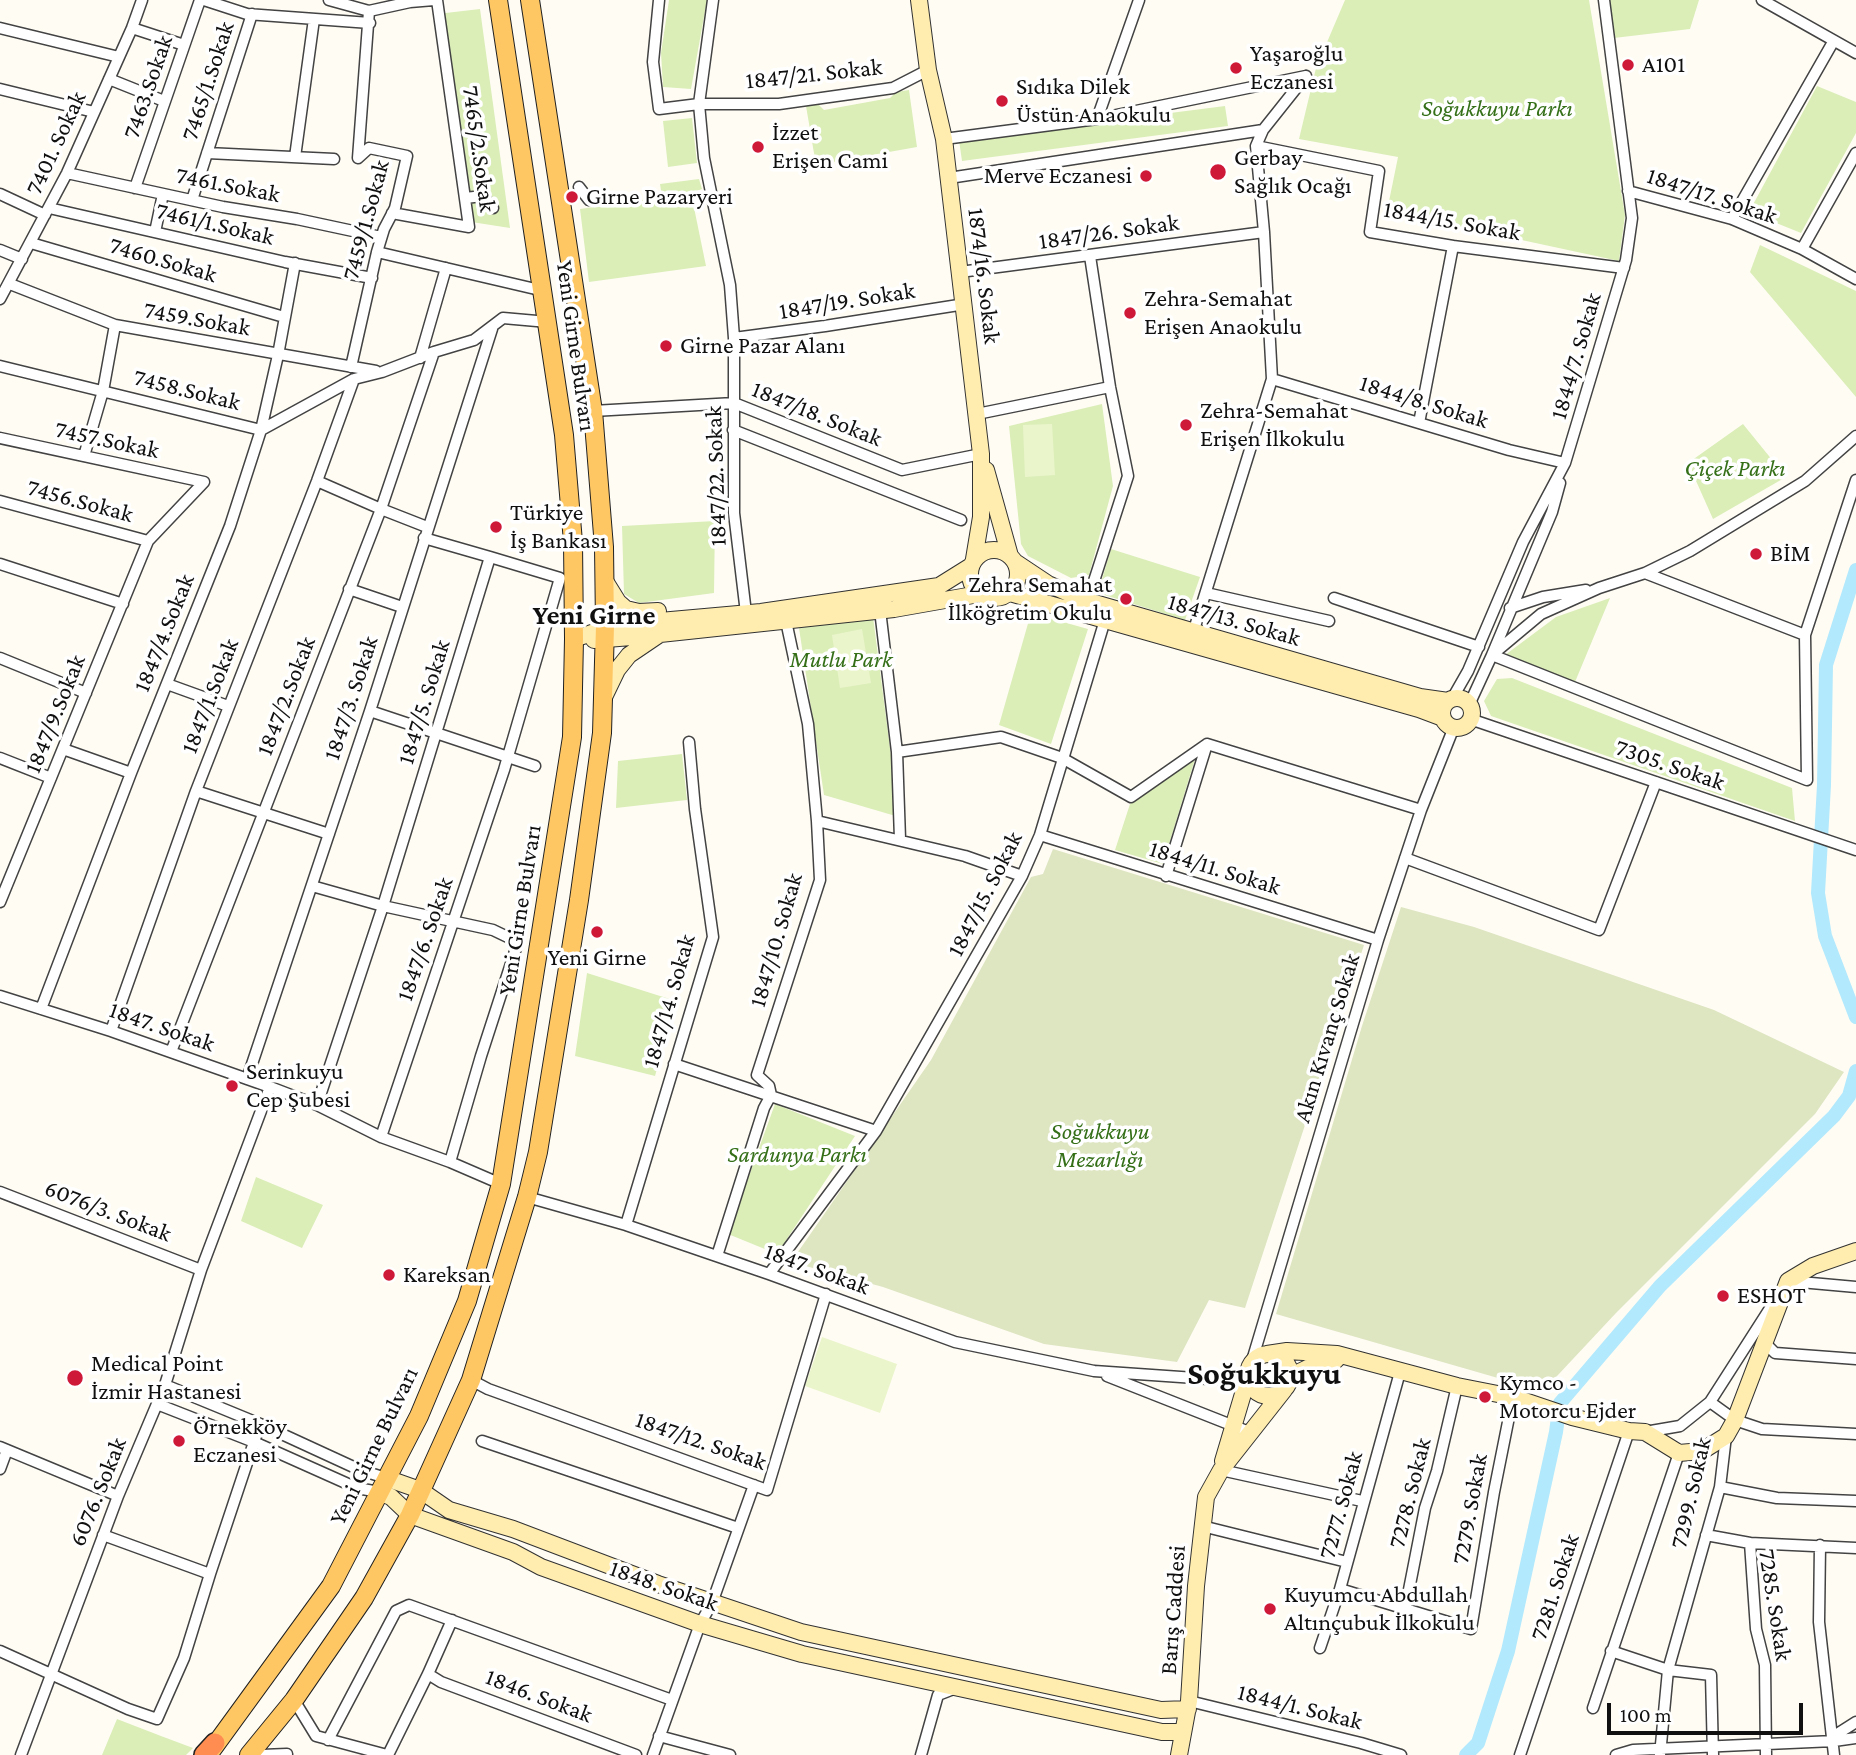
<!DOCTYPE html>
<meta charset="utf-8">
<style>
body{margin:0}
#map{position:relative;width:1856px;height:1755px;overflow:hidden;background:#fffcf4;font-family:"Crimson Pro",serif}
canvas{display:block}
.scale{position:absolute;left:1607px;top:1703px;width:196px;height:32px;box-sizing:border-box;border:4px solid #101010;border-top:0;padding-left:9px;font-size:21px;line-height:24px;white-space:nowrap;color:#101010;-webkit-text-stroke:5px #fff;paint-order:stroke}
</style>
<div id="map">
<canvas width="1856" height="1755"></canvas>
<div class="scale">100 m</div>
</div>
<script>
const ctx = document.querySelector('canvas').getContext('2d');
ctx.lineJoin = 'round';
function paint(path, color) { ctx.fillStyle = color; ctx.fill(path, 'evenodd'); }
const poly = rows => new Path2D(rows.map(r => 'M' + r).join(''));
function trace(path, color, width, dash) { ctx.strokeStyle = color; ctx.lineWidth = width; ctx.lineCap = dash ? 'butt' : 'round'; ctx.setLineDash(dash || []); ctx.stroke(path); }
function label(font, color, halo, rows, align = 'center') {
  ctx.font = font + ' "Crimson Pro",serif'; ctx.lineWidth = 7; ctx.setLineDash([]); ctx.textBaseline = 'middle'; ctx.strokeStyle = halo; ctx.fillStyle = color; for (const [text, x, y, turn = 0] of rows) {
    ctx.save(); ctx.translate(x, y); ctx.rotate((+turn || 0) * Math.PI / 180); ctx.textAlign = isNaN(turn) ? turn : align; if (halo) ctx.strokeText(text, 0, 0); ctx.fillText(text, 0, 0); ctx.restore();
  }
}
const green = poly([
 [669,0,707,0,691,89,663,87,661,53],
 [1345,0,1589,0,1625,215,1619,261,1387,211,1398,157,1299,139,1316,68],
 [1610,0,1699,0,1690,29,1614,38],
 [480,9,510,228,465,221,437,14],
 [1817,86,1856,102,1856,133,1801,233,1749,212],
 [909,90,917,147,816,165,806,106,818,104,824,110,890,98,896,92],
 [1225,106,1228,126,962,161,959,140],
 [692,118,697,163,668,167,663,121],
 [699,179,702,189,691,193,706,266,589,282,580,209,662,197,660,184],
 [1760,245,1856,291,1856,397,1750,272],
 [1102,404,1113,486,1089,575,1071,578,1028,556,1021,544,1009,426],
 [1743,424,1786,477,1713,519,1688,463],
 [715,521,714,593,639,603,624,594,622,526],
 [1111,549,1200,577,1185,620,1098,593],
 [1610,598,1575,682,1505,655,1556,617],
 [1031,613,1088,629,1051,744,999,725],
 [873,617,899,817,824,795,799,628],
 [1512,678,1792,788,1795,821,1491,716,1484,701,1497,679],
 [682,754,687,800,616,808,618,761],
 [1195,759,1163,864,1115,850,1130,804],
 [587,973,676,1001,655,1076,575,1056],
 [775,1104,855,1136,777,1254,728,1234],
 [256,1177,323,1205,302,1248,241,1221],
 [117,1719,161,1736,193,1748,186,1755,102,1755]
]);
const cemetery = poly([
 [1053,849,1364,945,1245,1308,1209,1300,1177,1362,1044,1344,883,1287,791,1262,931,1060,1031,877,1043,874],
 [1401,907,1474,927,1714,1010,1844,1072,1815,1114,1616,1313,1543,1391,1276,1314,1362,1026]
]);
const pitch = poly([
 [1052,424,1055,475,1025,477,1023,425],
 [862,629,871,683,840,688,832,635],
 [822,1337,897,1364,880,1413,805,1386]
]);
const canal = poly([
 [1856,570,1826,665,1824,785,1818,893,1825,936,1856,1017],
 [1466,1755,1478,1743,1508,1651,1556,1432,1560,1403,1660,1286,1834,1116,1849,1096,1856,1071]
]);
const street = poly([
 [204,0,247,14,370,23],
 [329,0,369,11,410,2,434,0],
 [659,0,653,62,659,109,699,104,779,104,893,88,928,70],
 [713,0,699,104,704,158,730,285,734,338,734,513,746,613],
 [1762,0,1856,53],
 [0,28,119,57],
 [132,28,184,45],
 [109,79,164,101],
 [0,89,94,112],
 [1097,119,1139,0],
 [944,139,1097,119,1306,76],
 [1256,146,1379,171,1370,232,1453,246,1624,268],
 [207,153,334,159],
 [295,157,314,19],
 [358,158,369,11],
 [67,173,223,207,297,219,381,237],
 [949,178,1263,130],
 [579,187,589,200],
 [135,188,200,0],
 [1628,191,1732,219,1802,249,1856,279],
 [0,194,45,215],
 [465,198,483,196,493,208],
 [192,200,252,14],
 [49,208,285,262,372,278],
 [392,213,469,227,437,0],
 [1732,219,1833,42],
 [155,232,163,194],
 [31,243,284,317],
 [1802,249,1856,153],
 [0,250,22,259],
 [377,252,544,291],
 [1090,256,1110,387,1128,476,1094,581],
 [960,272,1264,232],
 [10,284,115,325,376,371],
 [0,299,67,173,132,28,142,0],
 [734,338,825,326,965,304],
 [420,358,446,268],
 [0,366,261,430,354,379,382,372,434,352,474,340,503,318,548,322],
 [351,367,377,252,384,229,395,208,407,156,369,148,358,158],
 [1272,379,1509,450,1565,463],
 [593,411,734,403,902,470,981,454],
 [977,414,1110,387],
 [1419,423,1453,246],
 [733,430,961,520],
 [0,438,204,482],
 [84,456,103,391,115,325],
 [317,481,381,509,427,527],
 [1560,483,1552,512,1492,655,1807,780,1805,635],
 [0,501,148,541],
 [424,538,490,557],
 [0,564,123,604],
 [1645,573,1805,635,1856,480],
 [349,589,402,607],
 [1206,593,1329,621],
 [1334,598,1479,647],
 [1510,608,1543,597,1586,590],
 [880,610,897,752,900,839],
 [1193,633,1272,379,1264,232,1256,146,1263,130,1306,76],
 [0,658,86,693],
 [167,684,228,706],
 [1452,699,1468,671,1523,542,1565,463,1626,260,1632,218,1604,0],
 [1469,705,1492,655,1541,614,1599,588,1645,573,1690,551,1805,481,1856,436],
 [370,711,535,766],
 [1470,719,1856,850],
 [1207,744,1421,810],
 [63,749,131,773],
 [897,752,1001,737,1062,758,1131,797,1207,744,1166,876],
 [0,758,51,778],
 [196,791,329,834],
 [817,821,965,856,1022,876],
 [1040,835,1378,940],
 [1405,858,1599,930,1656,782],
 [312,886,383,906,493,930,518,942,481,1056,450,1162],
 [0,902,148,541,204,482],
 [0,996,111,1031,270,1087,317,1105,381,1137,450,1162,501,1184],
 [41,1009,131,773,230,526,261,430,278,355,295,263],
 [111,1031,196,791,317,481,354,379],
 [171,1052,381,509,434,352],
 [674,1064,876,1131],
 [247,1079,370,711,492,329],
 [317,1105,383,906,490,557,560,578,504,770,381,1137],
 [0,1192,201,1270],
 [527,1197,626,1225,769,1274,955,1342,1094,1371,1224,1380,1235,1378,1248,1370],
 [626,1225,713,937,695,809,689,742],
 [717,1256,764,1108,771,1095,769,1086,757,1075,820,880,817,821,808,724,786,621],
 [769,1274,876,1131,1022,876,1040,835,1105,620],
 [1789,1281,1856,1287],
 [1765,1343,1775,1353,1856,1359],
 [1251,1364,1378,940,1421,810,1454,727],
 [1107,1376,1244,1430,1252,1431],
 [471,1380,488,1389,767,1490,826,1294],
 [165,1385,260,1424,360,1470,386,1478],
 [1710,1402,1735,1420,1762,1429,1856,1434],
 [157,1404,254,1442,357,1488,379,1492],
 [1645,1432,1680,1426,1710,1402,1776,1299],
 [482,1441,738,1528],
 [0,1447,118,1496],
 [0,1469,7,1450],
 [1221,1470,1362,1501],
 [1720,1487,1777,1498,1856,1501],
 [1202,1526,1347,1562],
 [103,1535,210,1574,260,1424],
 [1706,1535,1750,1543,1756,1629,1765,1665,1766,1755],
 [1750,1543,1856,1548],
 [1820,1545,1819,1622,1834,1755],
 [1340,1589,1471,1629,1494,1492,1513,1397],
 [1405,1610,1425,1508,1437,1471,1457,1386],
 [1320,1648,1340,1589,1400,1372],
 [0,1651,128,1709,157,1719,184,1658,210,1574],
 [1611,1651,1668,1670,1711,1675,1713,1755],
 [428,1674,441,1682,636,1755],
 [294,1700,316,1736,387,1755],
 [1189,1701,1361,1743,1401,1755],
 [1593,1708,1679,1453],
 [659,1736,730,1755],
 [1834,1736,1856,1722],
 [328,1740,396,1611,409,1605,672,1700],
 [21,1755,118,1496,165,1385,201,1270,270,1087],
 [262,1755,287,1754],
 [388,1755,428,1674,452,1620],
 [653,1755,700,1624,712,1603,754,1485],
 [921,1755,938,1695,956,1688],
 [1520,1755,1629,1431],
 [1616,1755,1633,1750,1834,1741,1856,1738],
 [1660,1755,1668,1670,1720,1487,1726,1436]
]);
const secondary = poly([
 [919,0,928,70,944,139,981,454,981,517,974,559],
 [986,470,1010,556],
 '970 574a24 24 0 1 1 48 0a24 24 0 1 1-48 0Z',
 [1015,562,1048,584,1084,600,1420,697,1448,701],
 [605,581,618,602,626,609,639,612,658,611],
 [1010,593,1419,709,1443,718],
 [574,639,615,625,761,612,939,586,971,566],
 [594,640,656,635],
 [604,697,617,670,629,655,660,634,894,609,979,594],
 '1442 713a15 15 0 1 1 30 0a15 15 0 1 1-30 0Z',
 [1267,1354,1287,1351,1337,1354,1457,1386,1513,1397,1572,1417,1629,1431,1645,1432,1679,1453,1702,1451,1726,1436,1735,1420,1788,1281,1813,1266,1856,1251],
 '1248 1375a21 21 0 1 1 42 0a21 21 0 1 1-42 0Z',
 [1289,1377,1318,1363,1336,1360],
 [1223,1461,1248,1377],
 [386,1478,420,1490,449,1510,513,1529,658,1584,801,1632,1161,1710,1188,1709],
 [379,1492,391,1497,410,1515,513,1552,541,1567,700,1624,802,1654,1162,1732,1183,1732],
 [1179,1755,1189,1701,1196,1586,1206,1497,1221,1470,1284,1390]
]);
const primary = poly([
 [208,1755,331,1586,419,1416,467,1301,501,1184,572,737,574,639,573,542,564,435,498,0],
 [249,1755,294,1700,364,1598,410,1515,471,1380,527,1197,538,1152,579,900,602,733,605,626,604,547,593,411,530,0]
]);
const highway = poly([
 [204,1755,215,1743]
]);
const markers = [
 [1628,65,7,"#cf1938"],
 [1236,68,7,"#cf1938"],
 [1002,101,7,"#cf1938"],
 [758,147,7,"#cf1938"],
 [1218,172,9,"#cf1938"],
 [1146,176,7,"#cf1938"],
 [572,197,7,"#cf1938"],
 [1130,313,7,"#cf1938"],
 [666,346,7,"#cf1938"],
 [1186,425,7,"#cf1938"],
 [496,527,7,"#cf1938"],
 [1756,554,7,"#cf1938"],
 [1126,599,7,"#cf1938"],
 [597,932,7,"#cf1938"],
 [232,1086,7,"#cf1938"],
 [389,1275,7,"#cf1938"],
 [1723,1296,7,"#cf1938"],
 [75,1378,9,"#cf1938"],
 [1485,1397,7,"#cf1938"],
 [179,1441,7,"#cf1938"],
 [1270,1609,7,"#cf1938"]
];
const poiNames = [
 ["Yaşaroğlu",1250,54],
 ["Eczanesi",1250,82],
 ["A101",1642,65],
 ["Sıdıka Dilek",1016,87],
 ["Üstün Anaokulu",1016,115],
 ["İzzet",772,133],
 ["Erişen Cami",772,161],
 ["Gerbay",1234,158],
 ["Sağlık Ocağı",1234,186],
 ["Merve Eczanesi",1132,176,"right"],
 ["Girne Pazaryeri",586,197],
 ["Zehra-Semahat",1144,299],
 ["Erişen Anaokulu",1144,327],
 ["Girne Pazar Alanı",680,346],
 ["Zehra-Semahat",1200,411],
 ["Erişen İlkokulu",1200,439],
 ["Türkiye",510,513],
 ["İş Bankası",510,541],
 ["BİM",1770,554],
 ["Zehra Semahat",1112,585,"right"],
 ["İlköğretim Okulu",1112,613,"right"],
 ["Yeni Girne",597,958,"center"],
 ["Serinkuyu",246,1072],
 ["Cep Şubesi",246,1100],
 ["Kareksan",403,1275],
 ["ESHOT",1737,1296],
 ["Medical Point",91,1364],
 ["İzmir Hastanesi",91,1392],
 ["Kymco -",1499,1383],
 ["Motorcu Ejder",1499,1411],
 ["Örnekköy",193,1427],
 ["Eczanesi",193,1455],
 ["Kuyumcu Abdullah",1284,1595],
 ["Altınçubuk İlkokulu",1284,1623]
];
const streetNames = [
 ["1847/21. Sokak",814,74,-6],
 ["7465/1.Sokak",208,81,-72],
 ["7463.Sokak",148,87,-71],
 ["7401. Sokak",56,143,-65],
 ["7465/2.Sokak",479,149,82],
 ["7461.Sokak",228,185,11],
 ["1847/17. Sokak",1712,196,18],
 ["7459/1.Sokak",366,220,-75],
 ["1844/15. Sokak",1452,221,10],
 ["7461/1.Sokak",215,224,13],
 ["1847/26. Sokak",1109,232,-8],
 ["7460.Sokak",163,260,16],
 ["1874/16. Sokak",984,276,83],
 ["1847/19. Sokak",847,301,-9],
 ["7459.Sokak",197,319,10],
 ["Yeni Girne Bulvarı",576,346,82],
 ["1844/7. Sokak",1576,356,-74],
 ["7458.Sokak",187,390,14],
 ["1844/8. Sokak",1424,402,17],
 ["1847/18. Sokak",817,414,22],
 ["7457.Sokak",107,440,12],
 ["1847/22. Sokak",716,476,-92],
 ["7456.Sokak",80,501,15],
 ["1847/13. Sokak",1234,620,16],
 ["1847/4.Sokak",164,633,-68],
 ["1847/1.Sokak",210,696,-69],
 ["1847/2.Sokak",286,696,-69],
 ["1847/3. Sokak",351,698,-72],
 ["1847/5. Sokak",424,702,-73],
 ["1847/9.Sokak",55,714,-68],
 ["7305. Sokak",1670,765,19],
 ["1844/11. Sokak",1215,868,17],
 ["1847/15. Sokak",985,894,-63],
 ["Yeni Girne Bulvarı",520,910,-81],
 ["1847/6. Sokak",425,939,-71],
 ["1847/10. Sokak",776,940,-74],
 ["1847/14. Sokak",669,1001,-74],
 ["1847. Sokak",162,1027,19],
 ["Akın Kıvanç Sokak",1327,1038,-73],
 ["6076/3. Sokak",108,1211,21],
 ["1847. Sokak",817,1269,20],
 ["1847/12. Sokak",701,1441,19],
 ["Yeni Girne Bulvarı",374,1446,-64],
 ["6076. Sokak",98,1492,-68],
 ["7278. Sokak",1410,1493,-76],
 ["7299. Sokak",1691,1493,-77],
 ["7277. Sokak",1341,1505,-75],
 ["7279. Sokak",1470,1509,-80],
 ["1848. Sokak",664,1586,19],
 ["7281. Sokak",1555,1587,-72],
 ["7285. Sokak",1775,1605,81],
 ["Barış Caddesi",1173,1610,-86],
 ["1846. Sokak",539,1696,21],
 ["1844/1. Sokak",1300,1707,14]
];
const parkNames = [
 ["Soğukkuyu Parkı",1497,109],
 ["Çiçek Parkı",1735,469],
 ["Mutlu Park",841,660],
 ["Soğukkuyu",1100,1132],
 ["Mezarlığı",1100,1160],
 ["Sardunya Parkı",797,1155]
];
const quarterNames = [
 ["Yeni Girne",594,615]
];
const districtNames = [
 ["Soğukkuyu",1264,1374]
];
paint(green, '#dbeeb8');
paint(cemetery, '#dee5c1');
paint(pitch, '#ebf5cb');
trace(canal, '#b3e9fc', 14);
trace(street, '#434343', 13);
trace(secondary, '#323232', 18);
trace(primary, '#212121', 20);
trace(highway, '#212121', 22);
trace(street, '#fff', 10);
trace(secondary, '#ffedaf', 16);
trace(primary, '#ffc764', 18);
trace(highway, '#ff8d52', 19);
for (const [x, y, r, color] of markers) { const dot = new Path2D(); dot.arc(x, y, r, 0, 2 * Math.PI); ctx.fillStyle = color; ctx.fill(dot); trace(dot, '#fff', 2.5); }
label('24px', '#101010', '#fff', poiNames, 'left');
label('24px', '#101010', '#fff', streetNames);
label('italic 24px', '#357019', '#fff', parkNames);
label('bold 28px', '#101010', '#fff', quarterNames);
label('bold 32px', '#101010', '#fff', districtNames);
</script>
